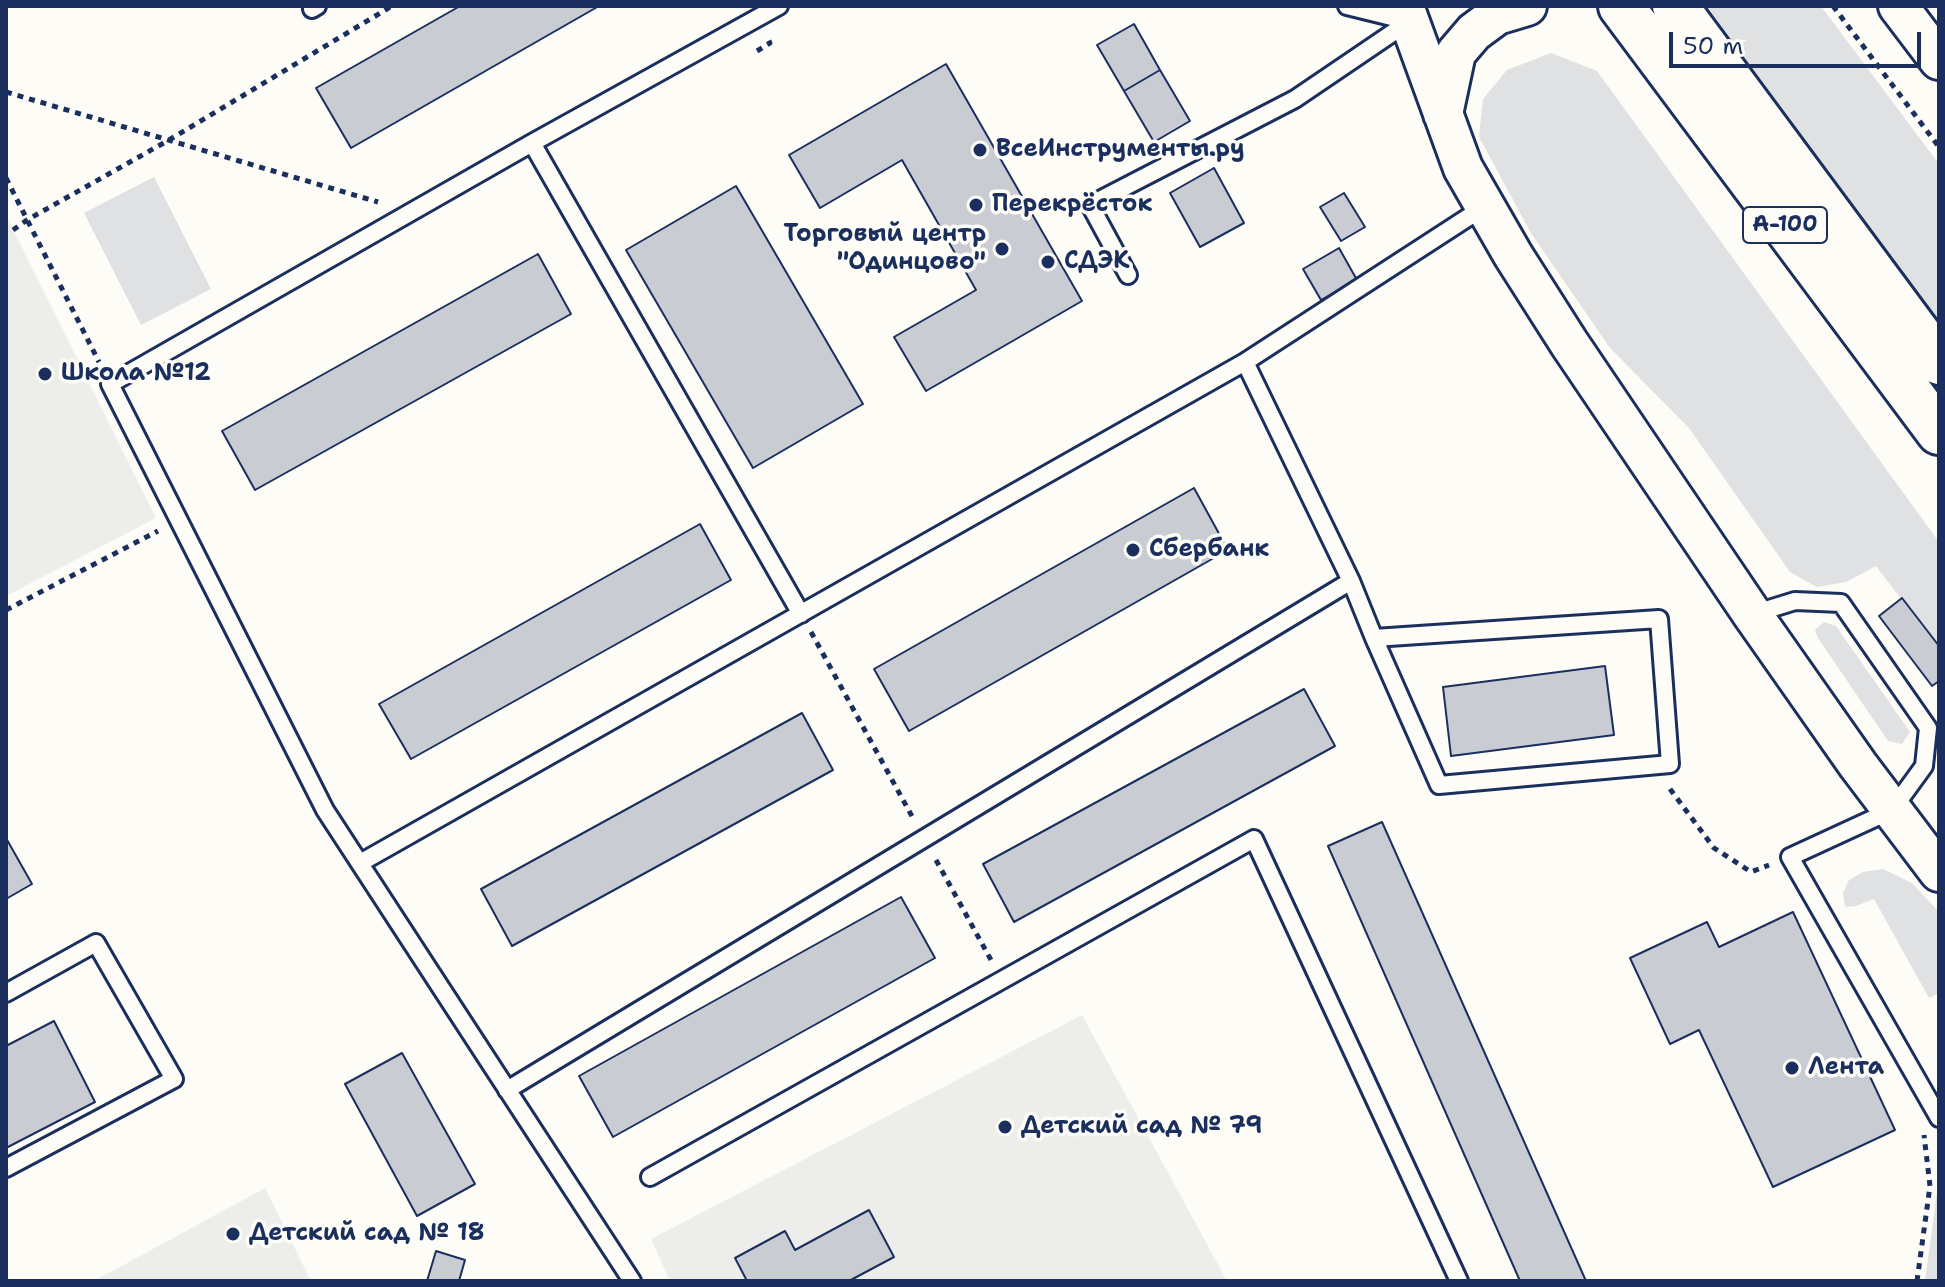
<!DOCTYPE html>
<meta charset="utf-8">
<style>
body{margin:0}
#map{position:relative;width:1945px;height:1287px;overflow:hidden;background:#fdfcf7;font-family:"Shantell Sans",sans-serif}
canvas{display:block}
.frame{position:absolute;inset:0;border:8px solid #1b2f5e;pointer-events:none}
.scale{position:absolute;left:1669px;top:32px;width:252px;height:36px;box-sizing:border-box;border:4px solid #1b2f5e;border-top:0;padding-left:10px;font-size:24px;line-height:28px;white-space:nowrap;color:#1b2f5e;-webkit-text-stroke:6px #fdfcf7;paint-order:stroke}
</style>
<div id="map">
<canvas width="1945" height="1287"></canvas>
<div class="frame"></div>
<div class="scale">50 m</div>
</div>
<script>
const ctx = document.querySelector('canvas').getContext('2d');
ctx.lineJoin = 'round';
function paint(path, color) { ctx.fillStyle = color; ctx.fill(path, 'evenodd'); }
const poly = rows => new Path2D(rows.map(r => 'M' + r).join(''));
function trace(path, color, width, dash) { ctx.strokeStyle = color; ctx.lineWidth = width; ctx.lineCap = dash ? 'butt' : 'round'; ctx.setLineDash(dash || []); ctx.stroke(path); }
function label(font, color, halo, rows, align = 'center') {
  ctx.font = font + ' "Shantell Sans",sans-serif'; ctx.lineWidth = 7; ctx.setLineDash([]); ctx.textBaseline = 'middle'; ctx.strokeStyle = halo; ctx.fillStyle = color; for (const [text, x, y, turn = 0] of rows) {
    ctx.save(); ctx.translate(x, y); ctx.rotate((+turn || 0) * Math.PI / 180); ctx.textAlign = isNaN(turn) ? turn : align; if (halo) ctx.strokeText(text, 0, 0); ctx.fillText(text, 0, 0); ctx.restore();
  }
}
const built = poly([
 [6,215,156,518,6,596],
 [1082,1015,1227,1281,670,1281,651,1239],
 [265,1188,311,1281,94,1281]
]);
const green = poly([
 [1704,6,1821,6,1939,164,1939,321],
 [1551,53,1597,71,1939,542,1939,649,1876,566,1846,582,1817,587,1790,572,1689,428,1610,348,1531,233,1479,137,1483,99,1507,70],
 [154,177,211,289,141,325,84,213],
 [1824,622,1836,626,1910,732,1902,744,1888,741,1818,638,1815,630],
 [1883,869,1912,883,1939,912,1939,993,1929,998,1874,899,1856,906,1845,907,1843,893,1849,880,1863,872],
 [1939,1177,1939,1281,1925,1281]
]);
const building = poly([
 [460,6,599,6,351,148,316,88,460,6],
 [1134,24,1160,70,1124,91,1097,45,1134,24],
 [946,64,1082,301,926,391,894,337,976,290,902,160,820,208,789,155,946,64],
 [1160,70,1190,121,1154,142,1124,91,1160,70],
 [1214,168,1244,223,1200,247,1170,193,1214,168],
 [736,186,863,404,753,468,626,250,736,186],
 [1344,193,1365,227,1341,241,1320,207,1344,193],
 [1339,248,1357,280,1321,300,1303,269,1339,248],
 [538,254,571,314,255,490,222,431,538,254],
 [1194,488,1228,550,909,731,874,669,1194,488],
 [700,524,731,580,411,759,379,704,700,524],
 [1902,598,1939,646,1939,681,1932,686,1879,616,1902,598],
 [1605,666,1614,735,1451,756,1443,687,1605,666],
 [1304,689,1335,746,1014,922,983,864,1304,689],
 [802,713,833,770,512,946,481,889,802,713],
 [1382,822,1586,1281,1520,1281,1328,846,1382,822],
 [6,838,32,884,6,899,6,838],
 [901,897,935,958,613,1137,579,1076,901,897],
 [1793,912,1895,1130,1773,1187,1699,1030,1670,1044,1630,958,1707,922,1719,947,1793,912],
 [54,1021,95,1102,6,1148,6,1046,54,1021],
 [402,1053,475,1184,417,1216,345,1084,402,1053],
 [869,1210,894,1257,849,1281,747,1281,735,1258,785,1231,795,1250,869,1210],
 [436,1251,465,1260,459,1281,427,1281,436,1251]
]);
const path = poly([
 [1833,6,1939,147],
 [757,51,770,43,767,37],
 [6,92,378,202],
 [6,178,99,362],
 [13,230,27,220,169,140,392,6],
 [6,610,158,531],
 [811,632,914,820],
 [1670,789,1714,848,1751,872,1769,865],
 [936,860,991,960],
 [1917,1281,1930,1186,1924,1135]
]);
const service = poly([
 [1347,6,1408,21],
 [312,9,317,6],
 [532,143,801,614],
 [1128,275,1090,205,1295,99,1410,21],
 [1245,362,1484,207],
 [1753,614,1795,601,1841,603,1928,728,1924,766,1892,810,1790,857,1939,1118],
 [360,863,1245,362,1351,581,1374,638,1439,785,1670,764,1659,619,1374,638],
 [6,993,96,943,174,1079,6,1168],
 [507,1090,1351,581],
 [650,1177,1254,839,1459,1281],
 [632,1281,325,810,110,384,532,143,779,6]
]);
const tertiary = poly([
 [1404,6,1463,168,1513,255,1569,343,1752,614,1858,765,1939,872],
 [1898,6,1939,60],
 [1443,114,1456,53,1474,32,1497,15,1527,6]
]);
const primary = poly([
 [1621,6,1939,432],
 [1675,6,1939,362]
]);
const markers = [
 [980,150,8,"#1b2f5e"],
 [976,205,8,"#1b2f5e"],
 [1002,249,8,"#1b2f5e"],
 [1048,262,8,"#1b2f5e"],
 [45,374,8,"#1b2f5e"],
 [1133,550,8,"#1b2f5e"],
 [1792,1068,8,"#1b2f5e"],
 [1005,1127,8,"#1b2f5e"],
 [233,1234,8,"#1b2f5e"]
];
const shields = [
 [1785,225,84]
];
const shieldNames = [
 ["А-100",1785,225]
];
const poiNames = [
 ["ВсеИнструменты.ру",996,150],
 ["Перекрёсток",992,205],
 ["Торговый центр",986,235,"right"],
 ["\"Одинцово\"",986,263,"right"],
 ["СДЭК",1064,262],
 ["Школа №12",61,374],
 ["Сбербанк",1149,550],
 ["Лента",1808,1068],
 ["Детский сад № 79",1021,1127],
 ["Детский сад № 18",249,1234]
];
paint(built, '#edeeec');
paint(green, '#e0e1e3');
paint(building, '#c9ccd3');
trace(building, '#1b2f5e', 2);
trace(service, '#1b2f5e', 22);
trace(tertiary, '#1b2f5e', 44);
trace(primary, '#1b2f5e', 50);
trace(path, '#1b2f5e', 5, [6, 6]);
trace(service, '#fdfcf7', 16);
trace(tertiary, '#fdfcf7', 38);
trace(primary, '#fdfcf7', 44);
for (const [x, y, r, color] of markers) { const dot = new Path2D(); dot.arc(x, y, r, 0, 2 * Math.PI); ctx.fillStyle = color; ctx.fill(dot); trace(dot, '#fdfcf7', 3); }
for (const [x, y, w] of shields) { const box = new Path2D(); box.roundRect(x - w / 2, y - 18, w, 36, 6); ctx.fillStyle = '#fdfcf7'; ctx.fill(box); trace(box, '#1b2f5e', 2); }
label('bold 22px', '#1b2f5e', null, shieldNames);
label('bold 24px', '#1b2f5e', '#fdfcf7', poiNames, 'left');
</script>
